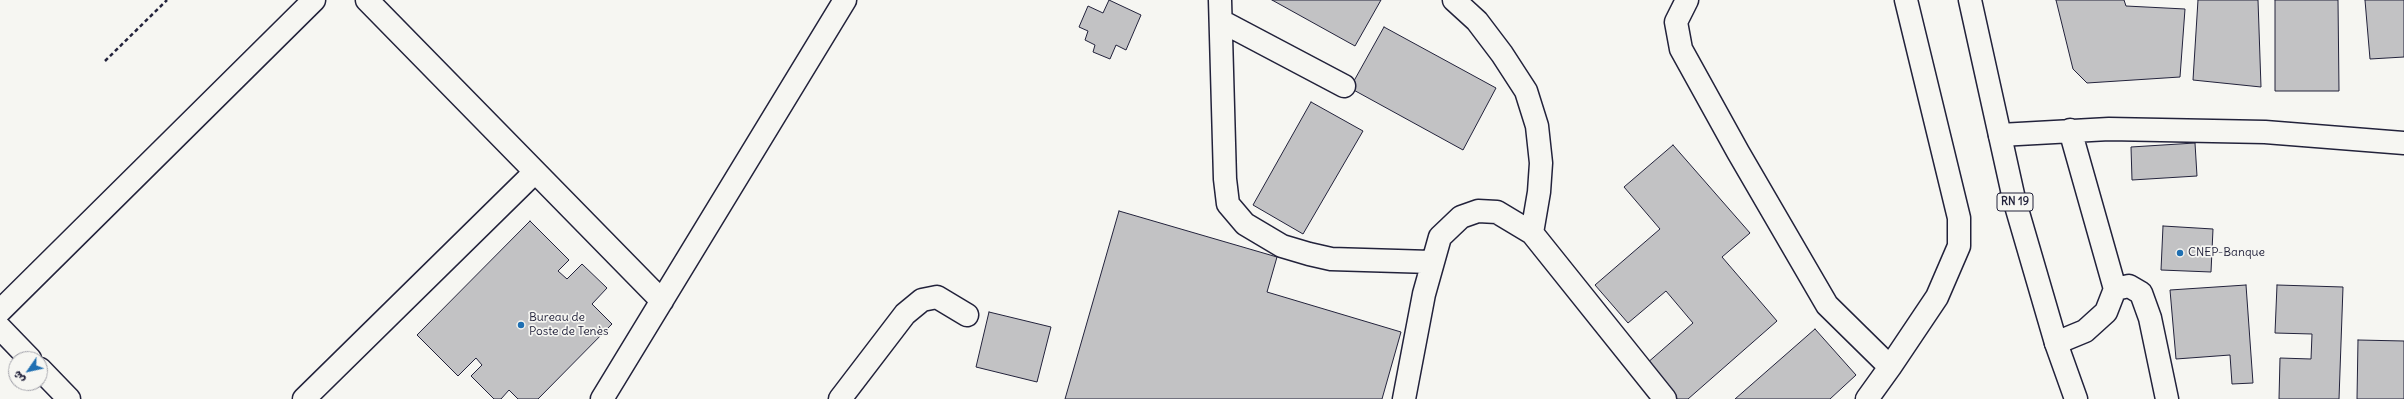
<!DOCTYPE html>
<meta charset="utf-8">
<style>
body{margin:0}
#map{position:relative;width:2404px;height:399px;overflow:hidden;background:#f6f6f2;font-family:Delius,"Playpen Sans Arabic",sans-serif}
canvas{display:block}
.north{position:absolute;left:8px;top:351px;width:40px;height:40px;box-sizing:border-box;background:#f6f6f2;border:1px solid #a1a1a9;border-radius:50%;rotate:236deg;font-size:11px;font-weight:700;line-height:16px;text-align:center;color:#22223b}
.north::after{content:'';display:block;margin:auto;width:14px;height:18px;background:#1f6fb2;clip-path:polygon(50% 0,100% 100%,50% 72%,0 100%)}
</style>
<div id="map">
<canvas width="2404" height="399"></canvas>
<div class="north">ش</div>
</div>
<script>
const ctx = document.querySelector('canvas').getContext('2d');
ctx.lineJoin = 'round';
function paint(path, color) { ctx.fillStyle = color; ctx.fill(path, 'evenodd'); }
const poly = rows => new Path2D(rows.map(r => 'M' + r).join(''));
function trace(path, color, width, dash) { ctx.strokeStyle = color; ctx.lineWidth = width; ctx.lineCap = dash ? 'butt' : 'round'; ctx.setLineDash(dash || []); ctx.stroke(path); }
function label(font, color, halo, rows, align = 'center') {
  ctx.font = font + ' Delius,sans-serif'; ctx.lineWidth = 3.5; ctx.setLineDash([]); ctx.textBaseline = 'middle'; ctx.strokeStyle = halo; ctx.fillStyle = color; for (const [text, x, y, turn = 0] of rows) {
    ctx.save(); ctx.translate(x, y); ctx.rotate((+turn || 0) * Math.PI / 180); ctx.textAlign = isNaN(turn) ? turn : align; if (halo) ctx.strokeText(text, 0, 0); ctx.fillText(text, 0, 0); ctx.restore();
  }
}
const building = poly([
 [1109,0,1141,15,1126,50,1116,45,1110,59,1093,52,1095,45,1085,40,1088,31,1079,27,1088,6,1103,13,1109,0],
 [1272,0,1381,0,1355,46,1272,0],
 [2056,0,2124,0,2126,6,2185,9,2180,77,2087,83,2073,69,2056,0],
 [2198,0,2258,0,2261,87,2193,80,2198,0],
 [2275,0,2338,0,2339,91,2275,91,2275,0],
 [2365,0,2404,0,2404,57,2370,59,2365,0],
 [1384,27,1496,88,1463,150,1350,88,1384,27],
 [1311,102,1363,131,1303,234,1253,205,1311,102],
 [2195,143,2197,176,2132,180,2131,147,2195,143],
 [1673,145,1750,233,1722,257,1777,321,1688,399,1677,399,1646,364,1693,323,1666,291,1628,323,1595,285,1660,229,1624,187,1673,145],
 [1119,211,1277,257,1267,292,1401,332,1382,399,1065,399,1119,211],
 [530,221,569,260,558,271,567,279,582,264,607,288,592,304,612,324,538,399,518,399,509,390,501,399,494,399,471,376,482,365,476,358,458,376,417,335,530,221],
 [2163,226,2213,229,2211,272,2161,270,2163,226],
 [2246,285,2253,383,2232,384,2230,355,2176,359,2170,290,2246,285],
 [2277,285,2343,287,2339,399,2279,399,2280,358,2311,359,2312,334,2275,333,2277,285],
 [989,312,1051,327,1037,382,976,367,989,312],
 [1815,329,1856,375,1830,399,1735,399,1815,329],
 [2358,340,2404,341,2404,399,2357,399,2358,340]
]);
const path = poly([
 [105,61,167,0]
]);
const minor = poly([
 [367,0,662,301],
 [1220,0,1225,179,1228,204,1245,224,1282,246,1309,254,1331,259,1431,262],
 [1454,0,1477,21,1502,54,1526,91,1537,126,1541,163,1539,192,1532,233],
 [1687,0,1676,22,1681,49,1738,152,1827,305,1890,367,1867,399],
 [1221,21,1344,86],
 [2000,135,2109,129,2265,132,2404,143],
 [2115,289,2129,286,2141,293,2150,318,2167,399],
 [0,311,314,0],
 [0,328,30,359],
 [2056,343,2085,331,2106,312,2115,289,2070,130],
 [1890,367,1937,297,1959,246,1959,218,1906,0],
 [40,369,69,399],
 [304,399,535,172],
 [602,399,845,0],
 [840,399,905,314,922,300,937,297,967,315],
 [1404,399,1424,294,1440,237,1461,217,1478,211,1497,212,1532,233,1665,399]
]);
const major = poly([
 [1970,0,2014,199,2056,343,2076,399]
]);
const markers = [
 [2180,253,4,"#1f6fb2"],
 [521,325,4,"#1f6fb2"]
];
const shields = [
 [2015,202,36]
];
const shieldNames = [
 ["RN 19",2015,202]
];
const poiNames = [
 ["CNEP-Banque",2188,253],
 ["Bureau de",529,318],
 ["Poste de Tenès",529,332]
];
paint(building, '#c2c2c4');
trace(building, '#22223b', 1);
trace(minor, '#22223b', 25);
trace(major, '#22223b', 25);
trace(path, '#22223b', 2.5, [4, 3]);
trace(minor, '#f6f6f2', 22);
trace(major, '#f6f6f2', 22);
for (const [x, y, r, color] of markers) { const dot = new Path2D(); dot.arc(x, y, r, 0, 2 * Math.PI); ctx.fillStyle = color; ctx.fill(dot); trace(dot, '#f6f6f2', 1.5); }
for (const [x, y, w] of shields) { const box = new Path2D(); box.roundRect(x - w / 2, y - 9, w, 18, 3); ctx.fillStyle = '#f6f6f2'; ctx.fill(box); trace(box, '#22223b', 1); }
label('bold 11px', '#22223b', null, shieldNames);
label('12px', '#22223b', '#f6f6f2', poiNames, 'left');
</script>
